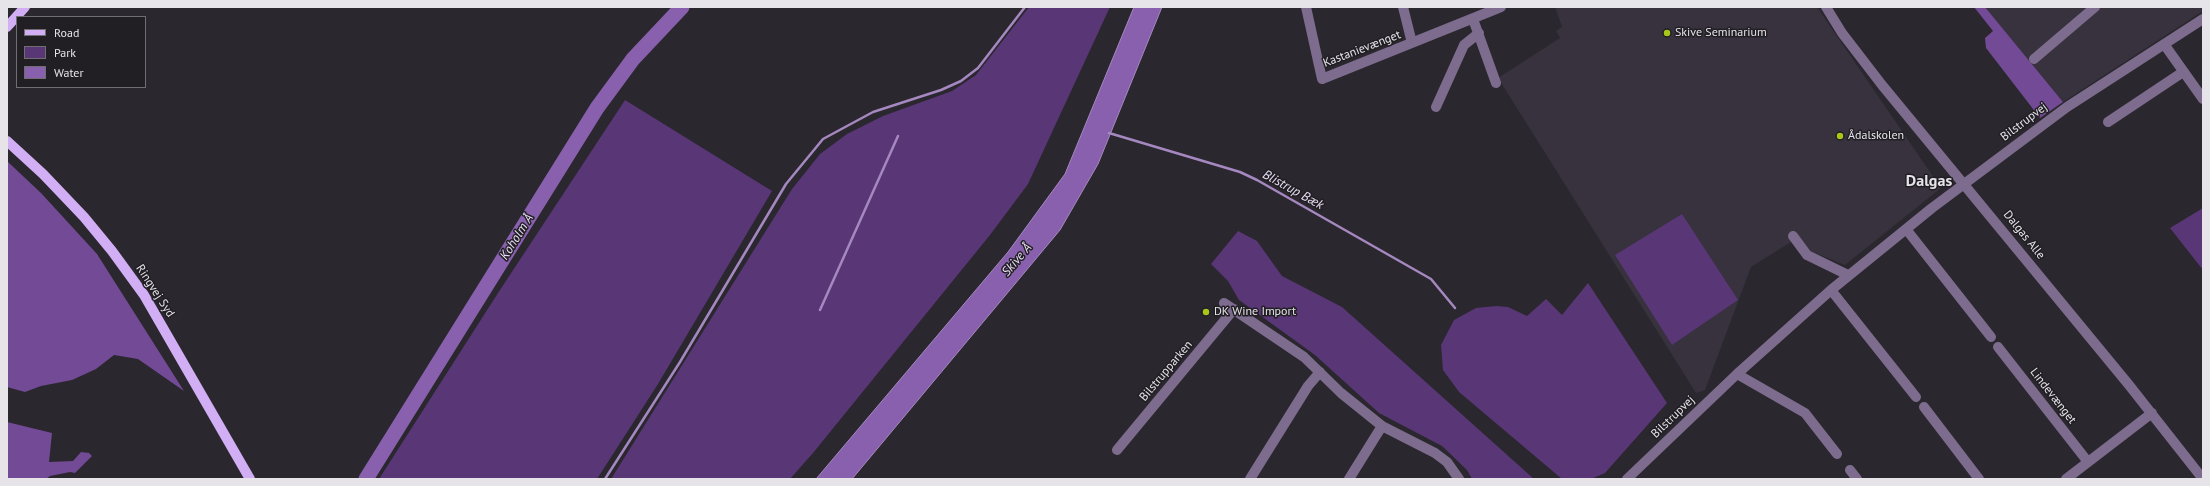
<!DOCTYPE html>
<meta charset="utf-8">
<style>
body{margin:0}
#map{position:relative;width:2210px;height:486px;overflow:hidden;background:#2a272e;font-family:"PT Sans",sans-serif}
canvas{display:block}
.frame{position:absolute;inset:0;border:8px solid #e6e4e9;pointer-events:none}
.legend{position:absolute;left:16px;top:16px;width:130px;height:72px;box-sizing:border-box;background:#211e24;border:1px solid #706d73;margin:0;padding:5px 7px;list-style:none;font-size:12px;color:#e6e4e9}
.legend li{display:flex;align-items:center;gap:8px;height:20px}
.legend b{width:20px;border:1px solid #706d73}
</style>
<div id="map">
<canvas width="2210" height="486"></canvas>
<div class="frame"></div>
<ul class="legend">
<li><b style="height:5px;background:#d2aef5"></b>Road</li>
<li><b style="height:11px;background:#593676"></b>Park</li>
<li><b style="height:11px;background:#8960ae"></b>Water</li>
</ul>
</div>
<script>
const ctx = document.querySelector('canvas').getContext('2d');
ctx.lineJoin = 'round';
function paint(path, color) { ctx.fillStyle = color; ctx.fill(path, 'evenodd'); }
const poly = rows => new Path2D(rows.map(r => 'M' + r).join(''));
function trace(path, color, width, dash) { ctx.strokeStyle = color; ctx.lineWidth = width; ctx.lineCap = dash ? 'butt' : 'round'; ctx.setLineDash(dash || []); ctx.stroke(path); }
function label(font, color, halo, rows, align = 'center') {
  ctx.font = font + ' "PT Sans",sans-serif'; ctx.lineWidth = 3; ctx.setLineDash([]); ctx.textBaseline = 'middle'; ctx.strokeStyle = halo; ctx.fillStyle = color; for (const [text, x, y, turn = 0] of rows) {
    ctx.save(); ctx.translate(x, y); ctx.rotate((+turn || 0) * Math.PI / 180); ctx.textAlign = isNaN(turn) ? turn : align; if (halo) ctx.strokeText(text, 0, 0); ctx.fillText(text, 0, 0); ctx.restore();
  }
}
const built = poly([
 [1555,7,1817,7,1941,188,1845,265,1810,251,1799,237,1751,267,1705,390,1696,393,1498,78,1560,38,1556,31,1562,27],
 [1985,7,2203,7,2203,11,2063,102]
]);
const green = poly([
 [1029,7,1110,7,1028,184,990,235,813,453,790,479,611,479,792,189,820,154,847,134,883,116,952,91,976,75],
 [625,100,772,191,658,384,597,479,379,479,498,293],
 [2203,208,2203,270,2170,228],
 [1682,214,1738,300,1672,345,1615,255],
 [1238,231,1257,241,1282,276,1342,307,1534,479,1472,479,1467,470,1442,446,1379,413,1315,355,1239,300,1228,281,1211,264],
 [1588,283,1667,403,1605,473,1591,479,1562,479,1459,392,1443,370,1441,345,1454,320,1476,308,1496,306,1508,307,1527,316,1546,299,1562,315]
]);
const forest = poly([
 [1974,7,1985,7,2063,102,2040,118,1986,48,1985,38,1993,31],
 [7,161,41,193,97,254,184,391,138,359,114,355,96,369,72,380,41,386,25,392,7,387],
 [7,422,52,433,49,462,73,461,81,452,89,453,92,456,75,473,70,472,50,476,46,479,7,479]
]);
const water = poly([
 [1134,7,1162,7,1098,164,1060,230,852,479,816,479,1008,252,1065,174,1134,7]
]);
const stream = poly([
 [1109,133,1240,172,1257,180,1431,279,1455,308],
 [820,310,898,136],
 [605,479,680,362,786,184,823,139,873,112,941,90,961,81,978,68,1025,7]
]);
const river = poly([
 [366,479,597,108,633,59,682,7]
]);
const minor = poly([
 [1306,7,1322,79,1501,7],
 [1403,7,1412,43],
 [1826,7,1842,33,1882,85,2129,385,2203,479],
 [1473,19,1496,83],
 [2164,44,2203,99],
 [2034,59,2095,7],
 [1436,107,1464,45,1479,33],
 [2108,122,2183,72],
 [1906,229,1991,337],
 [1793,236,1807,255,1848,275],
 [1831,290,1916,397],
 [1224,303,1304,357,1341,393,1382,426,1435,453,1447,462,1459,479],
 [1998,347,2088,462],
 [1737,374,1805,413,1837,454],
 [1924,407,1979,479],
 [1117,450,1234,309],
 [1850,470,1857,479],
 [1250,479,1308,386,1320,372],
 [1349,479,1382,426],
 [1627,479,1737,374,1831,290,1932,208,2067,107,2203,19],
 [2066,479,2152,413]
]);
const major = poly([
 [7,27,25,7],
 [7,141,43,174,84,217,112,251,144,295,250,479]
]);
const markers = [
 [1667,33,4,"#a9c719"],
 [1840,136,4,"#a9c719"],
 [1206,312,4,"#a9c719"]
];
const poiNames = [
 ["Skive Seminarium",1675,33],
 ["Ådalskolen",1848,136],
 ["DK Wine Import",1214,312]
];
const streetNames = [
 ["Kastanievænget",1362,49,-21],
 ["Bilstrupvej",2024,122,-37],
 ["Dalgas Alle",2024,235,51],
 ["Ringvej Syd",155,291,57],
 ["Bilstrupparken",1166,371,-50],
 ["Lindevænget",2053,396,52],
 ["Bilstrupvej",1673,417,-44]
];
const waterNames = [
 ["Blistrup Bæk",1293,190,29],
 ["Koholm Å",517,237,-58],
 ["Skive Å",1017,260,-50]
];
const districtNames = [
 ["Dalgas",1929,181]
];
paint(built, '#37323d');
paint(green, '#593676');
paint(forest, '#734a96');
paint(water, '#8960ae');
trace(water, '#a588c0', 1);
trace(stream, '#a588c0', 2.5);
trace(river, '#8960ae', 15);
trace(minor, '#7d6c8e', 10);
trace(major, '#d2aef5', 10);
for (const [x, y, r, color] of markers) { const dot = new Path2D(); dot.arc(x, y, r, 0, 2 * Math.PI); ctx.fillStyle = color; ctx.fill(dot); trace(dot, '#211e24', 1.5); }
label('12px', '#e6e4e9', '#211e24', poiNames, 'left');
label('12px', '#e6e4e9', '#211e24', streetNames);
label('italic 13px', '#e9dff4', '#211e24', waterNames);
label('bold 16px', '#e6e4e9', '#211e24', districtNames);
</script>
